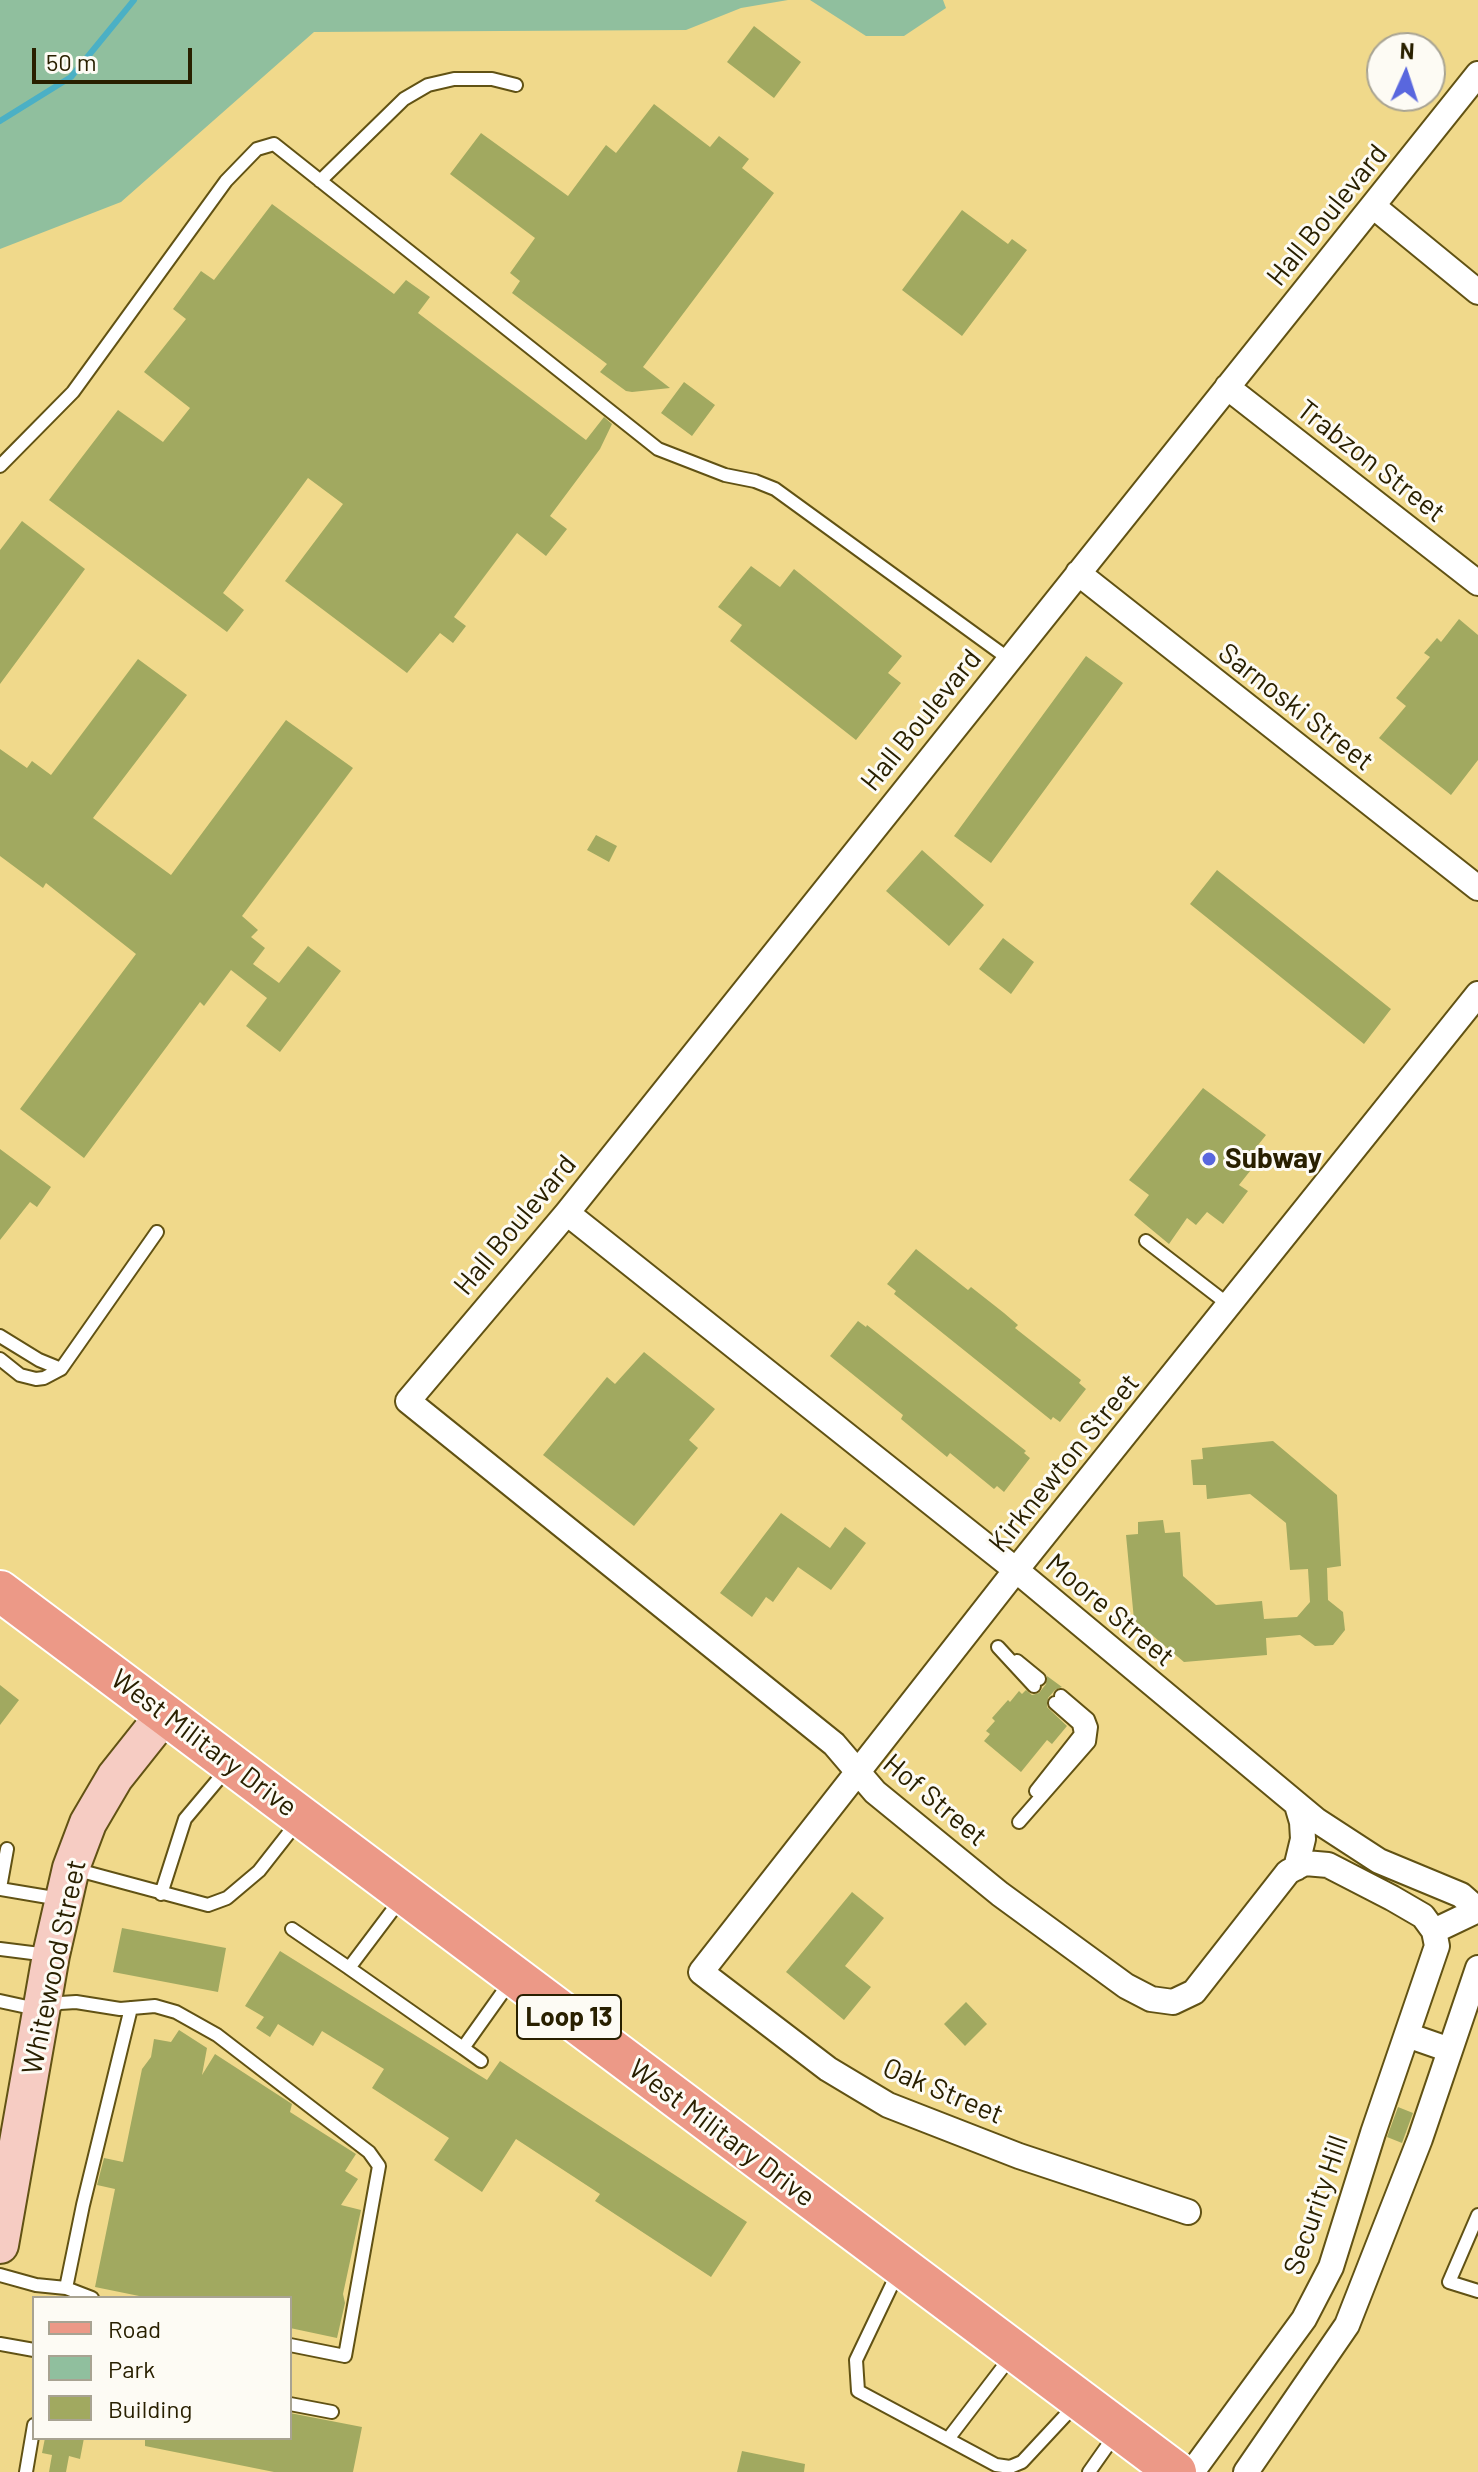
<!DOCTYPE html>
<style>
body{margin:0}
#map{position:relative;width:1478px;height:2472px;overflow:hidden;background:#f0d98b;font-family:Barlow,sans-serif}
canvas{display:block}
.legend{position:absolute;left:32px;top:2296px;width:260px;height:144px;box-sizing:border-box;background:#fdfbf4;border:2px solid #a8a392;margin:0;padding:10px 14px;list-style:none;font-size:24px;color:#292000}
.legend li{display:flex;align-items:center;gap:16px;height:40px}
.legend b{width:40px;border:2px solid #a8a392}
.north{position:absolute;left:1366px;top:32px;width:80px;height:80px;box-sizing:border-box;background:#fdfbf4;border:2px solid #a8a392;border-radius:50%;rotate:3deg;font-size:22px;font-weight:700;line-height:32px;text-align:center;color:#292000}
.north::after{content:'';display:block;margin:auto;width:28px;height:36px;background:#5967de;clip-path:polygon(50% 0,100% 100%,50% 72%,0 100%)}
.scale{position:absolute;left:32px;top:48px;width:160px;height:36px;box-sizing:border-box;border:4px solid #292000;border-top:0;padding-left:10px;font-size:24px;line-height:28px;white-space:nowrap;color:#292000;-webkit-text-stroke:6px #fdfbf4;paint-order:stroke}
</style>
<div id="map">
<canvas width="1478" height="2472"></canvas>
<ul class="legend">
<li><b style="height:10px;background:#ec9987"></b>Road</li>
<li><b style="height:22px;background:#90bf9e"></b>Park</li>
<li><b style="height:22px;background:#a1a960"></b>Building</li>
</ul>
<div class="north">N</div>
<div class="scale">50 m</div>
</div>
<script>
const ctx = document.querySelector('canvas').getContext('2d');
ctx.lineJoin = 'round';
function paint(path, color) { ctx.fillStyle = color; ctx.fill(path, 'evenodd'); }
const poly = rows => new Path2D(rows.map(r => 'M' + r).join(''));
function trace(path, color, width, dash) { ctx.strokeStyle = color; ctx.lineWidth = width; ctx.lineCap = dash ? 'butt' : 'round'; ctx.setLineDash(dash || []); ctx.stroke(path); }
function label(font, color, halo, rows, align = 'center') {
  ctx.font = font + ' Barlow,sans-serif'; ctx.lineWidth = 6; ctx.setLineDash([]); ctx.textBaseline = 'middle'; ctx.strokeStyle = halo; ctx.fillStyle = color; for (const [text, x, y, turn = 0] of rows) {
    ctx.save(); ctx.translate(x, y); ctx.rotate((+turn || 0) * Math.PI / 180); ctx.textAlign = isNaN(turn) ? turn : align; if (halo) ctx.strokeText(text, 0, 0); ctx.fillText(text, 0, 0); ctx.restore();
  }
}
const green = poly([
 [0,0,788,0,741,8,686,30,314,32,121,202,0,249],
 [810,0,943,0,946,8,904,36,866,36]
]);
const stream = poly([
 [0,121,71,77,134,0]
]);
const building = poly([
 [754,26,801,62,774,98,727,62],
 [654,104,710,147,719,136,749,159,742,168,774,193,643,367,670,388,632,392,626,391,600,372,607,364,512,293,520,281,510,273,535,238,450,174,481,133,568,196,606,145,616,153],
 [272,204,394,294,406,280,430,297,418,313,586,440,604,417,612,424,600,449,550,516,567,529,546,556,517,533,454,617,466,626,453,643,440,633,407,673,285,581,343,504,308,478,223,593,244,610,227,632,49,500,118,410,163,442,190,408,144,372,186,319,173,309,201,271,214,280],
 [962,210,1008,244,1012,239,1027,250,962,336,902,290],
 [684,382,715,405,692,436,661,413],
 [22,521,85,569,0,684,0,550],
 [751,566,780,587,794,569,902,656,888,673,901,683,856,740,730,641,742,625,718,607],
 [1459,619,1478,635,1478,760,1451,795,1379,738,1406,706,1396,698,1430,657,1424,653,1437,638,1441,642],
 [1086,656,1123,683,991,863,954,836],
 [138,659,187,695,93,818,171,875,286,720,353,768,242,916,258,930,251,937,265,948,253,964,279,983,308,946,341,971,280,1052,246,1026,267,998,231,970,204,1006,200,1002,84,1158,20,1109,136,954,46,883,43,888,0,856,0,749,27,768,32,761,51,775],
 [596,835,617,846,609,862,587,850],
 [922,850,984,905,949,946,886,891],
 [1217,870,1391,1009,1364,1044,1190,904],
 [1003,938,1034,962,1011,994,979,969],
 [1203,1088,1266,1135,1247,1159,1254,1166,1239,1185,1248,1191,1223,1224,1207,1212,1196,1225,1187,1218,1169,1244,1134,1215,1149,1195,1129,1180],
 [0,1149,51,1187,37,1207,30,1202,0,1240],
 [916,1249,968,1290,971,1287,1004,1313,1018,1325,1015,1328,1081,1380,1079,1383,1086,1389,1060,1422,1053,1417,1051,1420,894,1294,896,1291,887,1284],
 [858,1321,866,1327,867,1325,1026,1451,1024,1453,1030,1458,1004,1492,997,1486,994,1489,950,1453,947,1457,901,1419,903,1415,830,1356],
 [644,1352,715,1409,689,1440,698,1448,634,1526,543,1455,607,1377,615,1384],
 [1273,1441,1337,1495,1341,1566,1327,1568,1328,1600,1343,1612,1345,1630,1333,1645,1315,1646,1300,1635,1266,1638,1267,1655,1184,1662,1134,1620,1126,1535,1138,1534,1138,1522,1163,1520,1165,1533,1180,1532,1183,1576,1216,1605,1262,1601,1264,1619,1297,1617,1310,1602,1308,1569,1290,1570,1286,1523,1250,1494,1207,1499,1206,1485,1193,1485,1191,1460,1203,1459,1202,1448],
 [781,1513,830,1548,845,1527,866,1543,831,1590,798,1567,773,1602,766,1597,752,1617,720,1593],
 [1047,1676,1062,1687,1055,1690,1048,1698,1047,1707,1067,1726,1052,1744,1047,1740,1021,1772,984,1741,990,1734,986,1731,995,1721,992,1718,1008,1700,1010,1702,1019,1691,1022,1694,1026,1690,1032,1695,1039,1693,1046,1684],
 [0,1685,19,1700,0,1725],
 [852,1892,884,1918,845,1966,871,1987,844,2020,786,1972],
 [122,1928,226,1948,218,1992,113,1972],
 [280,1951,487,2080,500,2061,747,2222,711,2277,595,2201,600,2194,516,2139,482,2192,434,2160,449,2138,372,2088,384,2069,322,2031,313,2046,278,2024,270,2037,256,2028,264,2017,245,2006],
 [966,2002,987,2024,965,2046,944,2024],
 [179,2030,207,2048,202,2075,215,2054,289,2102,292,2104,290,2112,356,2154,345,2171,358,2179,341,2205,361,2210,343,2294,345,2303,337,2338,290,2328,290,2298,149,2298,95,2287,115,2189,97,2185,104,2158,123,2162,142,2069,151,2057,154,2039,171,2042],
 [1398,2107,1413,2113,1402,2143,1387,2137],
 [290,2413,362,2427,353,2472,274,2472,145,2446,145,2438,290,2438],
 [45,2438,84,2438,80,2459,69,2456,66,2472,49,2472,52,2455,42,2453],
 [742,2451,805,2464,804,2472,737,2472]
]);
const lane = poly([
 [320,181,404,99,428,85,454,79,492,79,516,85],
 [0,466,73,392,226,181,257,149,274,144,658,449,725,475,755,481,775,489,1009,659],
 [1146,1241,1229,1305],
 [0,1336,39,1360,61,1369],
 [0,1359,20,1375,36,1379,44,1378,61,1369,157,1232],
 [998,1647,1034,1686],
 [1017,1661,1039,1679],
 [1036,1791,1081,1734,1079,1724,1055,1703],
 [1019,1822,1089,1742,1091,1727,1088,1719,1061,1696],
 [74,1869,208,1905,227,1898,259,1871,299,1820],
 [0,1888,7,1849],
 [0,1889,60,1899],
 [161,1894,185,1819,227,1769],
 [401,1899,349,1968,463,2048,510,1982],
 [292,1929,349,1968],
 [0,1949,48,1955],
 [0,2001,41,2010,60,2003,76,2002,120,2009,155,2006,176,2012,217,2035,369,2152,379,2166,345,2356,290,2345],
 [463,2048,481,2061],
 [1478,2215,1449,2282,1478,2291],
 [899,2270,856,2360,858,2391,996,2465,1010,2467,1022,2462,1076,2404],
 [0,2275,36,2285,66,2288,92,2298],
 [66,2288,83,2205,131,2008],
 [0,2344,34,2350],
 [290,2404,332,2412],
 [948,2439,1013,2354],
 [26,2472,34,2425],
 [1089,2472,1115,2435]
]);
const street = poly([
 [1373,206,1478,292],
 [1227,387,1478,583],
 [1078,573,1478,888],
 [567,1213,1016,1570,1316,1820,1379,1861,1461,1895,1478,1910],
 [1296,1868,1303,1839,1302,1822,1297,1805],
 [1434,1931,1478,1910],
 [1407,2035,1450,2050],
 [1188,2212,1019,2156,888,2105,828,2069,701,1972,1016,1570,1478,994],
 [1192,2472,1304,2319,1331,2267,1373,2133,1437,1946,1434,1931,1423,1916,1392,1898,1328,1865,1305,1863,1288,1872,1194,1992,1173,2002,1151,1999,1126,1986,1000,1894,875,1792,834,1744,408,1401,567,1213,1478,74],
 [1246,2472,1347,2325,1420,2139,1478,1968]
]);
const secondary = poly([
 [0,2245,51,1955,71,1868,88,1823,115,1777,165,1714]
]);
const primary = poly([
 [0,1591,1176,2472]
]);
const markers = [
 [1209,1159,8,"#5967de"]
];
const shields = [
 [569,2017,104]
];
const shieldNames = [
 ["Loop 13",569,2017]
];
const streetNames = [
 ["Hall Boulevard",1327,215,-51],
 ["Trabzon Street",1371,461,38],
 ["Sarnoski Street",1296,707,38],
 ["Hall Boulevard",921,720,-51],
 ["Hall Boulevard",515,1225,-50],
 ["Kirknewton Street",1064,1463,-51],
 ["Moore Street",1110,1610,40],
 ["West Military Drive",204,1743,37],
 ["Hof Street",935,1800,40],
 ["Whitewood Street",54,1967,-78],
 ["Oak Street",943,2091,23],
 ["West Military Drive",722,2133,37],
 ["Security Hill",1316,2205,-71]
];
const poiNames = [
 ["Subway",1225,1159]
];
paint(green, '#90bf9e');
trace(stream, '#4bb0c5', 6);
paint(building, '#a1a960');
trace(lane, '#615214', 16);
trace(street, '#615214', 28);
trace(secondary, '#615214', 40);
trace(primary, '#fff', 44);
trace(lane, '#fff', 12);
trace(street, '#fff', 24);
trace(secondary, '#f6ccc3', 36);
trace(primary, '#ec9987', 40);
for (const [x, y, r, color] of markers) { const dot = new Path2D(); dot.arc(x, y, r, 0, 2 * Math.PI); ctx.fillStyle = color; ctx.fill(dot); trace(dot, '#fdfbf4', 3); }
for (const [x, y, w] of shields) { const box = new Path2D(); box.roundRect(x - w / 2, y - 22, w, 44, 6); ctx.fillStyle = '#fdfbf4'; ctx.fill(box); trace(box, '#292000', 2); }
label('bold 26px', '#292000', null, shieldNames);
label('28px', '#292000', '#fdfbf4', streetNames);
label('bold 28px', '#292000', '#fdfbf4', poiNames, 'left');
</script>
